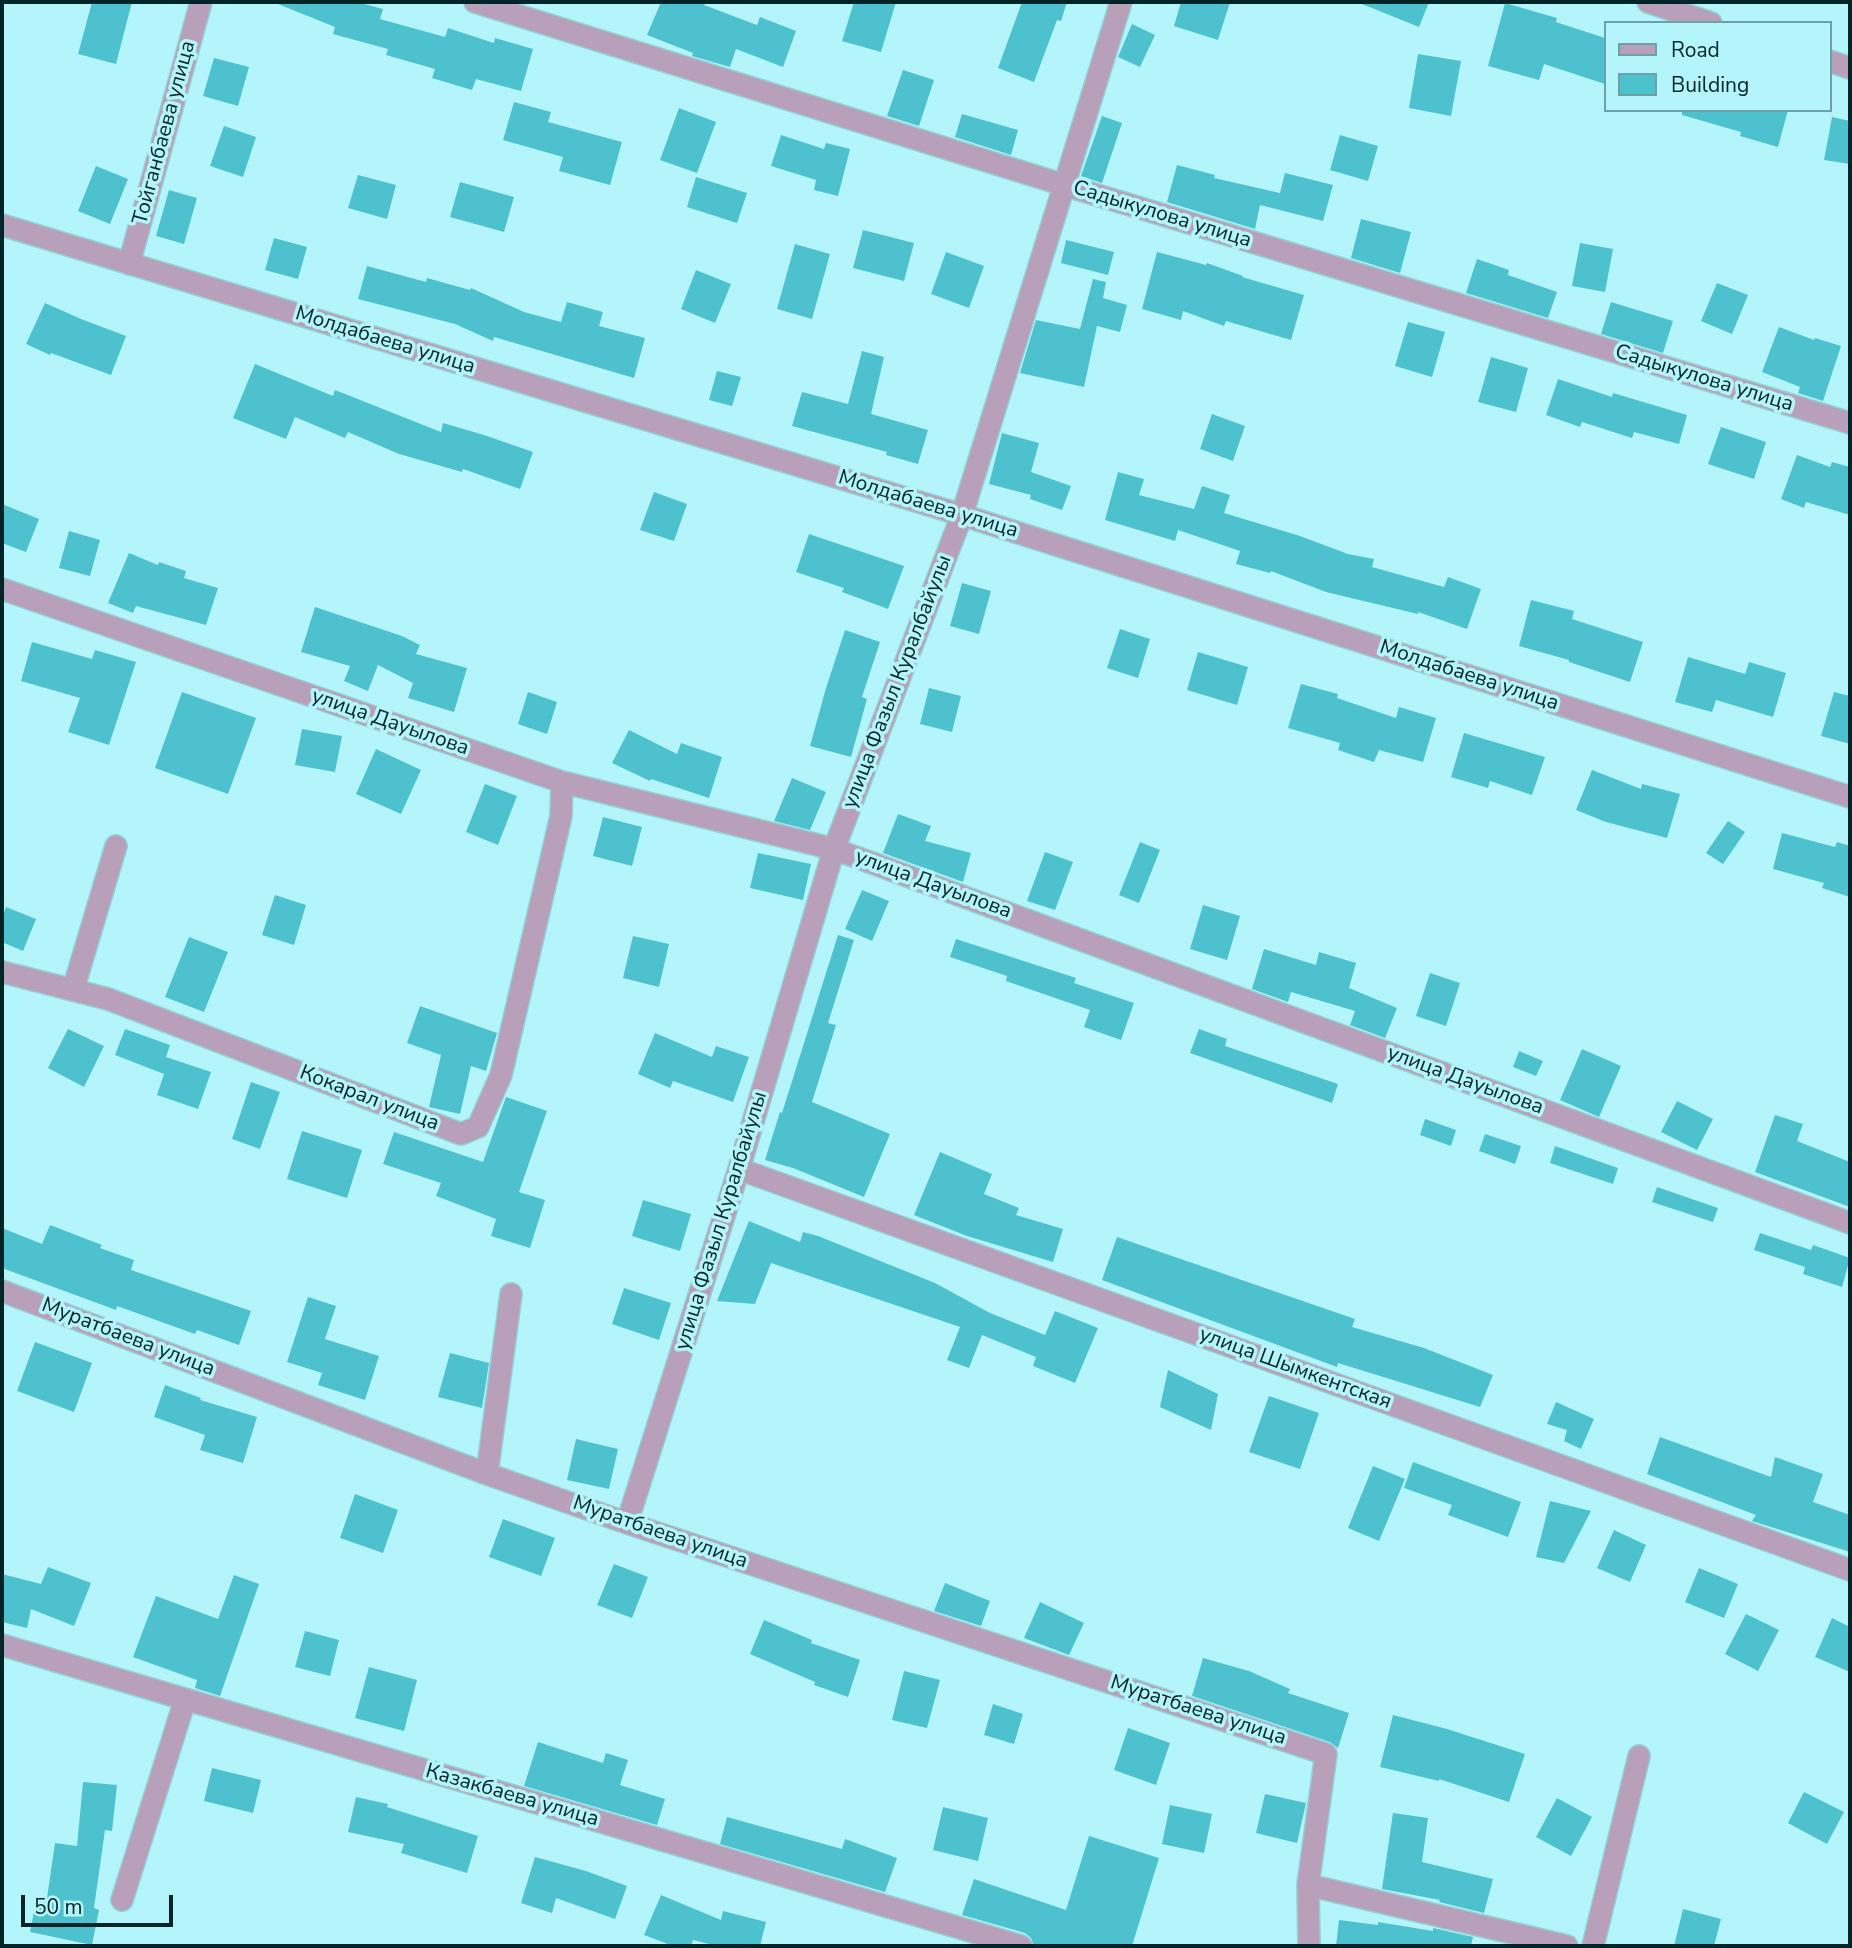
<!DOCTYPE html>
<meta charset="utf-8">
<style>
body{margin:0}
#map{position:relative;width:1852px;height:1948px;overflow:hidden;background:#b4f5fb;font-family:"Nunito Sans",sans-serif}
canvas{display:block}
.frame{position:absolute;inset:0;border:4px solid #002528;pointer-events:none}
.legend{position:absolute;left:1604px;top:21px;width:228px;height:91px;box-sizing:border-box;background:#b4f5fb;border:2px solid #6ca2a7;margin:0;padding:9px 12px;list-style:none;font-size:21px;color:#002528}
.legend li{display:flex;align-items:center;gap:14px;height:35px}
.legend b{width:35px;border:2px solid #6ca2a7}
.scale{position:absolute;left:21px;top:1895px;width:152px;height:32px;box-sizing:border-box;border:4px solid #002528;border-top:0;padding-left:9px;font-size:21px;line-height:24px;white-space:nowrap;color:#002528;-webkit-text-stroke:5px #b4f5fb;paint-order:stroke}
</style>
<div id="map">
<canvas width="1852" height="1948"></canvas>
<div class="frame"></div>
<ul class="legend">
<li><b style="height:9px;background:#b89fba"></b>Road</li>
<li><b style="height:19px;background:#4dc2ce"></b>Building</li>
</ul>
<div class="scale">50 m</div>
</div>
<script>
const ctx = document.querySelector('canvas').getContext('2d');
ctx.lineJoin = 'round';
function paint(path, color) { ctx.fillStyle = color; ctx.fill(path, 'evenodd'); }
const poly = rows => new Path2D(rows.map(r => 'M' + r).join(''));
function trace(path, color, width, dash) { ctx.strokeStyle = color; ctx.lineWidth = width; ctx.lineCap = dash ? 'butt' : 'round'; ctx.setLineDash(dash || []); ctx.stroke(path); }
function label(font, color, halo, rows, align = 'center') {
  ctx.font = font + ' "Nunito Sans",sans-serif'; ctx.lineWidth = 7; ctx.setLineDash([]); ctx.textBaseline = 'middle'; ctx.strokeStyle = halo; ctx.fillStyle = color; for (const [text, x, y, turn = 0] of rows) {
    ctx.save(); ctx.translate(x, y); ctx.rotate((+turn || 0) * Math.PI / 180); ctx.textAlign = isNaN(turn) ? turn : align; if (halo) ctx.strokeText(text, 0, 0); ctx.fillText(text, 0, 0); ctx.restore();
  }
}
const building = poly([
 [92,2,132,2,116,64,78,54],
 [273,2,357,2,383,9,380,19,445,37,448,28,494,43,495,38,533,49,521,91,476,79,472,90,432,78,435,69,386,55,388,49,333,34,335,27],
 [661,2,706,2,704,5,757,25,760,17,796,31,783,67,736,49,730,67,692,56,693,53,647,35],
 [854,2,896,2,881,52,842,41],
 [1022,2,1067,2,1061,21,1057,20,1034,82,998,68],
 [1181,2,1230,2,1218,40,1174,26],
 [1357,2,1429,2,1419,27],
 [1505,3,1557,18,1556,22,1605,38,1605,84,1544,64,1539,80,1488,66],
 [1132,24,1155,35,1140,67,1118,57],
 [1418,54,1461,61,1451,116,1409,108],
 [214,58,249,67,238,106,203,96],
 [903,70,934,80,919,126,887,116],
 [514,102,551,112,548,122,622,142,610,185,559,171,563,157,503,140],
 [679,108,716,122,697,173,660,160],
 [1682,110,1788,110,1778,147,1740,136,1741,132,1682,115],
 [962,114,1018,130,1011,155,955,137],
 [1102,116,1122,123,1102,183,1081,176],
 [1832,117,1850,121,1850,164,1824,160],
 [224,126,256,137,243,177,210,166],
 [781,135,824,149,826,143,850,149,838,196,814,190,816,180,771,166],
 [1340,135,1378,146,1368,181,1330,170],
 [1177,165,1215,175,1214,178,1280,193,1285,173,1333,185,1323,221,1260,205,1255,229,1167,202],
 [96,166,128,179,110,224,78,211],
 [358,175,396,185,387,219,348,208],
 [696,177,747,193,737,223,687,207],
 [460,182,514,197,504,232,450,217],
 [169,190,197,198,184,244,156,236],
 [1361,219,1411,232,1400,273,1351,258],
 [863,230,914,243,904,281,853,268],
 [274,238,307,247,298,279,265,270],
 [1066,240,1114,252,1108,275,1061,263],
 [1580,243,1613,249,1605,292,1572,286],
 [795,244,830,254,812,319,777,309],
 [946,252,984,266,969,308,931,294],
 [1157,252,1206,265,1207,263,1243,276,1242,277,1304,295,1291,340,1226,321,1224,326,1183,311,1181,320,1142,309],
 [1477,259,1509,270,1508,275,1557,292,1548,318,1466,293],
 [367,266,426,282,427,278,470,290,471,288,524,312,561,322,567,302,603,312,599,326,645,338,634,378,494,337,493,341,455,324,358,299],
 [696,270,731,284,715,323,681,309],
 [1093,279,1106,282,1103,298,1127,305,1120,332,1097,326,1084,387,1020,373,1036,320,1080,329],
 [1717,283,1748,295,1732,334,1701,321],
 [1611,302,1673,321,1663,353,1601,334],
 [45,303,81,319,126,336,111,375,51,353,50,355,26,344],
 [1408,322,1445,332,1432,377,1395,366],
 [1779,327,1814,340,1815,338,1841,346,1823,401,1798,393,1800,387,1762,372],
 [862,351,884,357,871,414,928,430,918,464,886,455,887,452,792,426,802,392,848,404],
 [1491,357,1528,368,1516,412,1478,402],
 [255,364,333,396,335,390,441,432,443,423,484,435,533,452,520,489,463,469,462,472,399,454,348,432,345,438,295,417,286,439,233,418],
 [717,371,741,377,732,406,709,400],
 [1558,379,1612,397,1613,393,1687,415,1679,444,1634,432,1632,438,1582,422,1580,427,1546,415],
 [1212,414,1245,426,1233,461,1200,449],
 [1721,427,1766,442,1754,479,1708,464],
 [1002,433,1039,443,1031,472,1071,486,1062,510,1030,499,1031,495,989,484],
 [1797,455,1830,467,1832,462,1850,467,1850,515,1806,502,1804,508,1781,499],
 [1118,472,1144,479,1139,495,1194,509,1202,486,1230,495,1224,513,1300,536,1348,554,1374,559,1372,567,1444,587,1448,577,1481,589,1467,629,1418,612,1418,614,1326,592,1271,571,1270,573,1236,564,1240,551,1178,530,1175,541,1105,520],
 [654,492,687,504,674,541,640,530],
 [2,504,39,519,26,552,2,543],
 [69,531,100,540,90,576,59,568],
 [809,534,904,566,888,609,842,592,844,588,796,572],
 [129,553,158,565,159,562,186,571,184,578,218,588,206,625,136,606,133,613,108,603],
 [962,583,991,591,979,634,950,626],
 [1531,600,1574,611,1572,619,1643,642,1630,682,1569,662,1569,660,1519,646],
 [315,607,402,636,420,645,416,654,467,668,454,712,408,698,413,683,378,665,368,691,344,681,350,666,301,652],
 [1120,629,1150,639,1138,678,1107,668],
 [845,630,880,642,862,697,867,699,851,757,810,746,826,688],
 [32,642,92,659,95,650,136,662,109,745,68,732,80,698,21,681],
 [1198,652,1248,667,1237,705,1187,690],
 [1688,657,1745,674,1749,662,1786,673,1773,717,1716,700,1712,712,1675,702],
 [1301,684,1338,694,1337,698,1396,718,1399,707,1436,718,1423,762,1379,750,1374,762,1338,750,1340,743,1288,728],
 [929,688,961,696,952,732,920,724],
 [182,692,256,718,228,794,155,768],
 [528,692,557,702,547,734,518,724],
 [1834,692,1850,696,1850,744,1821,736],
 [302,729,342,736,335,772,295,765],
 [629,730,677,754,681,743,722,757,709,798,651,779,650,781,612,763],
 [1464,733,1545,757,1532,795,1490,781,1488,788,1451,777],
 [376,749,421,770,401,814,356,794],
 [1592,770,1641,789,1642,784,1680,794,1667,838,1606,822,1576,810],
 [792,778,826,792,810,830,774,821],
 [485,784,517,796,498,845,466,832],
 [898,814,931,826,925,841,971,853,963,882,883,853],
 [603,817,642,827,632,866,593,856],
 [1728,821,1745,832,1723,864,1706,853],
 [1782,833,1835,847,1837,842,1850,846,1850,897,1822,888,1824,883,1773,869],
 [1140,842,1160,850,1139,903,1119,895],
 [1045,852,1073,862,1055,910,1027,901],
 [758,853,811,864,803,900,750,888],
 [862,890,889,901,872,941,845,929],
 [275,895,306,905,294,945,262,935],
 [1203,905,1240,916,1227,960,1190,949],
 [6,907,36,919,23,951,2,942,2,918],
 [838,935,854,940,828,1023,836,1025,812,1102,890,1134,864,1197,793,1168,765,1160,780,1112,782,1113],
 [633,936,669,944,659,987,623,978],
 [189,937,228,952,204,1012,165,997],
 [956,939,1076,978,1074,983,1134,1003,1121,1040,1084,1027,1090,1010,1006,981,1007,976,950,957],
 [1264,949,1316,965,1319,952,1356,963,1349,988,1397,1008,1385,1038,1350,1025,1355,1011,1291,992,1288,1002,1252,989],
 [1430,973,1460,983,1446,1026,1416,1016],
 [420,1006,497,1033,486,1071,471,1066,460,1114,429,1107,441,1055,407,1043],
 [68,1029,104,1046,84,1087,48,1068],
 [125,1029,170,1045,166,1057,211,1072,198,1109,157,1095,164,1074,115,1055],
 [1199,1029,1227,1039,1225,1046,1338,1084,1332,1103,1190,1053],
 [655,1033,712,1057,716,1046,749,1057,733,1102,673,1081,670,1088,638,1074],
 [1582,1049,1621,1066,1599,1117,1560,1100],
 [1519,1051,1543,1061,1536,1076,1513,1067],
 [251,1082,280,1092,260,1149,232,1139],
 [506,1097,547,1111,519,1192,545,1200,530,1248,491,1236,496,1219,436,1196,441,1183,383,1164,394,1132,483,1162],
 [1677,1101,1713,1119,1697,1150,1661,1132],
 [1775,1115,1803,1124,1797,1141,1850,1162,1850,1207,1755,1172],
 [1425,1119,1456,1130,1451,1146,1420,1135],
 [302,1131,362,1150,347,1198,287,1179],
 [1485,1134,1521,1146,1515,1164,1479,1151],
 [1555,1146,1618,1168,1613,1184,1550,1163],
 [940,1152,992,1174,984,1194,1019,1208,1016,1215,1063,1229,1053,1262,967,1236,914,1215],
 [1657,1187,1718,1208,1713,1222,1652,1202],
 [643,1200,691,1214,680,1251,632,1236],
 [749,1221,800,1242,803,1232,818,1236,935,1283,990,1313,1045,1335,1055,1311,1098,1328,1075,1383,1033,1366,1036,1357,982,1335,969,1368,947,1360,960,1327,771,1263,755,1304,717,1301],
 [50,1225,102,1245,100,1248,134,1260,131,1270,251,1311,239,1345,197,1330,195,1334,117,1306,116,1310,2,1268,2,1228,42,1244],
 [1760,1233,1811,1250,1813,1245,1850,1258,1842,1287,1803,1274,1805,1267,1754,1250],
 [1117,1237,1355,1319,1352,1327,1424,1348,1493,1375,1480,1407,1338,1363,1337,1367,1102,1280],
 [624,1288,671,1303,659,1340,612,1324],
 [308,1297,336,1306,325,1339,379,1356,365,1400,318,1385,322,1373,287,1362],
 [35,1342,92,1363,74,1412,17,1391],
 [450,1353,489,1363,482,1408,438,1397],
 [1168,1370,1218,1394,1211,1430,1160,1407],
 [165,1385,201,1398,200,1400,257,1417,243,1463,200,1450,205,1435,154,1417],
 [1269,1396,1319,1413,1300,1469,1249,1452],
 [1556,1402,1594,1419,1581,1449,1564,1441,1567,1430,1547,1424],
 [1660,1437,1771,1477,1775,1457,1823,1474,1813,1502,1850,1515,1850,1552,1752,1521,1756,1515,1647,1474],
 [576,1439,618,1449,609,1489,567,1480],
 [1413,1462,1521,1502,1508,1537,1448,1515,1452,1505,1404,1488],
 [1373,1466,1405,1479,1379,1541,1348,1528],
 [355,1494,398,1510,383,1553,340,1538],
 [1550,1501,1591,1511,1564,1563,1536,1557],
 [503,1519,555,1538,541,1576,489,1557],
 [1614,1530,1646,1545,1630,1582,1597,1568],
 [614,1564,648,1577,632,1618,597,1605],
 [48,1567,91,1583,74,1626,31,1609,27,1628,2,1622,2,1574,41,1584],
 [1699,1568,1738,1584,1724,1618,1685,1602],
 [234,1575,259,1584,220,1696,195,1688,197,1680,133,1657,156,1596,218,1619],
 [945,1583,990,1601,981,1626,934,1611],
 [1040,1602,1084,1623,1069,1655,1024,1638],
 [1746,1614,1779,1630,1758,1671,1725,1654],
 [1832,1618,1850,1627,1850,1672,1815,1657],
 [764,1620,812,1640,811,1643,860,1660,848,1697,814,1685,815,1682,750,1654],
 [305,1631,339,1640,330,1676,295,1667],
 [1203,1658,1249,1671,1290,1689,1288,1693,1349,1713,1338,1748,1330,1742,1192,1696],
 [369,1667,417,1680,404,1731,355,1718],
 [904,1671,940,1680,927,1728,892,1720],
 [993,1704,1023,1714,1014,1744,984,1735],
 [1393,1715,1447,1729,1525,1754,1509,1802,1439,1779,1439,1781,1380,1767],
 [1128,1728,1170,1743,1156,1785,1114,1770],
 [538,1742,603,1763,606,1753,628,1760,620,1785,665,1799,657,1825,524,1786],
 [212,1768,261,1780,253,1813,204,1801],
 [83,1782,117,1785,112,1831,105,1830,94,1908,99,1910,92,1945,30,1932,37,1896,47,1898,55,1843,77,1846],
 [1804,1792,1844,1812,1827,1844,1788,1823],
 [1265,1794,1306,1803,1297,1843,1256,1833],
 [356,1797,388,1804,387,1807,478,1836,467,1873,401,1853,404,1844,348,1832],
 [1557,1798,1592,1817,1571,1856,1536,1837],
 [1170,1805,1212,1814,1204,1853,1162,1844],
 [943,1807,988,1818,978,1861,933,1850],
 [1393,1813,1428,1818,1422,1862,1493,1879,1484,1913,1439,1902,1440,1900,1382,1889],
 [727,1817,842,1849,845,1839,897,1858,885,1892,720,1844],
 [1089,1836,1159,1858,1132,1946,1034,1946,1031,1938,1025,1933,962,1915,974,1879,1066,1910],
 [535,1857,586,1871,627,1886,615,1919,556,1898,552,1913,521,1903],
 [661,1895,721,1920,723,1911,766,1922,760,1946,717,1946,693,1940,691,1946,673,1946,644,1935],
 [1683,1909,1721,1919,1714,1946,1674,1946],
 [1339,1920,1378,1925,1378,1922,1433,1931,1433,1928,1473,1937,1471,1946,1336,1946]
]);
const minor = poly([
 [475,2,1064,185,1850,423],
 [1648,2,1711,23],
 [1829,61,1850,68],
 [2,225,962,515,1850,797],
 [129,264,201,2],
 [2,589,562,782,834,849,1850,1223],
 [2,972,108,999,461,1134,478,1127,501,1075,561,816,562,782],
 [73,990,116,846],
 [739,1169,1850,1570],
 [2,1291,487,1474,627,1523,1326,1754,1308,1885,1309,1946],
 [487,1474,511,1294],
 [627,1523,739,1169,834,849,962,515,1121,2],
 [2,1645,1021,1946],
 [1308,1885,1567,1946],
 [122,1900,185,1700],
 [1593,1946,1639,1756]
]);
const streetNames = [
 ["Тойганбаева улица",165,133,-75],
 ["Садыкулова улица",1162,215,17],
 ["Молдабаева улица",385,341,17],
 ["Садыкулова улица",1704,379,17],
 ["Молдабаева улица",928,505,17],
 ["Молдабаева улица",1469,676,18],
 ["улица Фазыл Куралбайулы",898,682,-69],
 ["улица Дауылова",390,723,19],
 ["улица Дауылова",933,885,20],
 ["улица Дауылова",1465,1081,20],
 ["Кокарал улица",369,1099,21],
 ["улица Фазыл Куралбайулы",722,1221,-73],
 ["Муратбаева улица",128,1338,21],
 ["улица Шымкентская",1295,1369,20],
 ["Муратбаева улица",660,1533,19],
 ["Муратбаева улица",1198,1711,18],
 ["Казакбаева улица",512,1796,16]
];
paint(building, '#4dc2ce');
trace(minor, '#94d0d5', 24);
trace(minor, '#b89fba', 21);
label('21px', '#002528', '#b4f5fb', streetNames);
</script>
